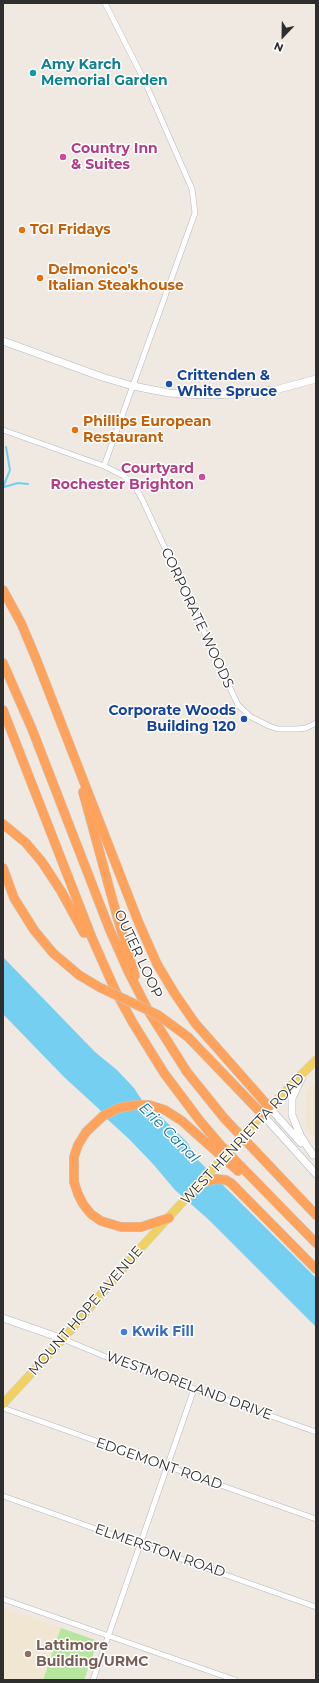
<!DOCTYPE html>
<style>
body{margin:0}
#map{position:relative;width:319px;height:1683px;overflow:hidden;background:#efe9e1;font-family:Montserrat,sans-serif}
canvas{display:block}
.frame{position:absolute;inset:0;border:4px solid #2e2e2e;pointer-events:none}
.north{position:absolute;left:263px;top:16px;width:40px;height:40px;-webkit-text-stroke:3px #fff;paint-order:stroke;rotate:202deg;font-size:11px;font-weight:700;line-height:16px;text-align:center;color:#2e2e2e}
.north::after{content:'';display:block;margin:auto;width:14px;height:18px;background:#2e2e2e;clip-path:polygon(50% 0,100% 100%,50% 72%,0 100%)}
</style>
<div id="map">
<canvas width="319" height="1683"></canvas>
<div class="frame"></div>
<div class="north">N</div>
</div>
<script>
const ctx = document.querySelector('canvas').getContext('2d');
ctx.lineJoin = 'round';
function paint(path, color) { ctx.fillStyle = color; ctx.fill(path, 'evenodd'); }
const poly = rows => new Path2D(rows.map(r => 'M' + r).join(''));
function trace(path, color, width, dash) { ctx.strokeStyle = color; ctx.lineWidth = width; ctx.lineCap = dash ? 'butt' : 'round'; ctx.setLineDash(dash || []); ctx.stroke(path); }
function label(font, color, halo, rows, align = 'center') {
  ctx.font = font + ' Montserrat,sans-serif'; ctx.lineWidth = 3; ctx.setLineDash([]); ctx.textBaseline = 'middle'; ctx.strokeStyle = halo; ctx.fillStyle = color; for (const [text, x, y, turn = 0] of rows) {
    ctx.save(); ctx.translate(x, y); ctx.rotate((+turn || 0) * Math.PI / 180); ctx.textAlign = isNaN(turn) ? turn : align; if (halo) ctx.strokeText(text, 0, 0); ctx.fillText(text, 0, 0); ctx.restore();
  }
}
const education = poly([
 [316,1081,316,1139,305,1127,306,1092],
 [3,1608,61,1628,43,1680,3,1680]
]);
const green = poly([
 [61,1628,98,1641,84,1680,43,1680]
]);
const water = poly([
 [3,957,95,1052,117,1070,134,1088,147,1108,158,1114,187,1142,197,1159,316,1278,316,1327,209,1220,175,1190,153,1164,129,1139,105,1117,99,1109,64,1077,3,1014]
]);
const stream = poly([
 [3,487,10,470,6,447],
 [4,487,18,483,28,484]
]);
const street = poly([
 [3,430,104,466,124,476,131,482,136,488,143,501,238,705,251,717,269,726,278,729,297,729,306,728,316,723],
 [104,466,195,213,192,189,145,82,105,3],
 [63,1339,111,1359,316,1432],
 [3,1408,316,1519],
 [3,1496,316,1607],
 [3,1599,235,1680],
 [93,1680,194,1389]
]);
const secondary = poly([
 [3,341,102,377,133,386,169,393,202,395,239,394,275,390,316,379],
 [302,1077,292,1098,292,1115,301,1137,313,1155],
 [269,1107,301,1143],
 [263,1115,316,1174],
 [3,1318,63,1339]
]);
const primary = poly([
 [256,1121,316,1060],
 [3,1404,63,1339,136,1253,199,1184]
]);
const highway = poly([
 [3,590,21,623,35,656,138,921,157,964,175,994,195,1023,269,1107],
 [3,663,32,729,109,928,128,971,149,1012,187,1072,224,1118,316,1215],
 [3,710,92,938,116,992,133,1023,164,1073,200,1121,223,1148,316,1243],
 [83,792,117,916,135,976],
 [3,824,26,843,42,862,61,891,84,933],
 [3,868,14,898,34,930,53,953,79,975],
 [188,1037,263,1115],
 [199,1184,216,1179,226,1180,231,1183,316,1269],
 [169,1218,141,1227,121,1227,101,1221,91,1214,83,1204,78,1194,74,1182,74,1157,78,1145,86,1132,103,1116,119,1108,136,1105,149,1105,165,1110,182,1121,238,1171]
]);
const primaryBridge = poly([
 [199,1184,256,1121]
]);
const highwayBridge = poly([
 [79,975,99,987,158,1015,188,1037]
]);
const markers = [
 [33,73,4,"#0f9aa8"],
 [63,157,4,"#d1479c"],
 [22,230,4,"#e8710a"],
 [40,278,4,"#e8710a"],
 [169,384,4,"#1a4fb4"],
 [75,430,4,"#e8710a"],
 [202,477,4,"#d1479c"],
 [244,719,4,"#1a4fb4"],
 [124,1332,4,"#3f7fe0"],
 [28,1654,4,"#8d6e63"]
];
const cultureNames = [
 ["Amy Karch",41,65],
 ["Memorial Garden",41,81]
];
const hotelNames = [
 ["Country Inn",71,149],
 ["& Suites",71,165],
 ["Courtyard",194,469,"right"],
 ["Rochester Brighton",194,485,"right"]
];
const foodNames = [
 ["TGI Fridays",30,230],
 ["Delmonico's",48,270],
 ["Italian Steakhouse",48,286],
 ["Phillips European",83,422],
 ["Restaurant",83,438]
];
const transitNames = [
 ["Crittenden &",177,376],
 ["White Spruce",177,392],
 ["Corporate Woods",236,711,"right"],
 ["Building 120",236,727,"right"]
];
const streetNames = [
 ["CORPORATE WOODS",197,618,65],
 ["OUTER LOOP",138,954,65],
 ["WEST HENRIETTA ROAD",243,1139,-47],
 ["MOUNT HOPE AVENUE",86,1311,-49],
 ["WESTMORELAND DRIVE",189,1386,20],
 ["EDGEMONT ROAD",159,1464,19],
 ["ELMERSTON ROAD",160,1551,19]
];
const shopNames = [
 ["Kwik Fill",132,1332]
];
const educationNames = [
 ["Lattimore",36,1646],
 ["Building/URMC",36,1662]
];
const waterNames = [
 ["Erie Canal",169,1133,45]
];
paint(education, '#f0e6d1');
paint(green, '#b6e59e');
paint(water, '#75cff0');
trace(stream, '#75cff0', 2);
trace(street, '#b4b7c1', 6);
trace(secondary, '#b4b7c1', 8);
trace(primary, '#c9c9c9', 9);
trace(highway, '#c9c9c9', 10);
trace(street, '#fff', 5);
trace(secondary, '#fff', 7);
trace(primary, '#f2d163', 8);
trace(highway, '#ffa35c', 9);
trace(primaryBridge, '#c9c9c9', 9, []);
trace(highwayBridge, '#c9c9c9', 10, []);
trace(primaryBridge, '#f2d163', 8);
trace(highwayBridge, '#ffa35c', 9);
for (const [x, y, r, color] of markers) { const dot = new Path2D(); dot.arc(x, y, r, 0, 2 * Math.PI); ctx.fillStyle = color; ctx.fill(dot); trace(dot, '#fff', 1.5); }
label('bold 14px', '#0d838f', '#fff', cultureNames, 'left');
label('bold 14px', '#b23c85', '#fff', hotelNames, 'left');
label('bold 14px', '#c56008', '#fff', foodNames, 'left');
label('bold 14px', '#164399', '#fff', transitNames, 'left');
label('14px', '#2e2e2e', '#fff', streetNames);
label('bold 14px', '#366cbe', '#fff', shopNames, 'left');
label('bold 14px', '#785e54', '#fff', educationNames, 'left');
label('italic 15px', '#0d6fa3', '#fff', waterNames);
</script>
